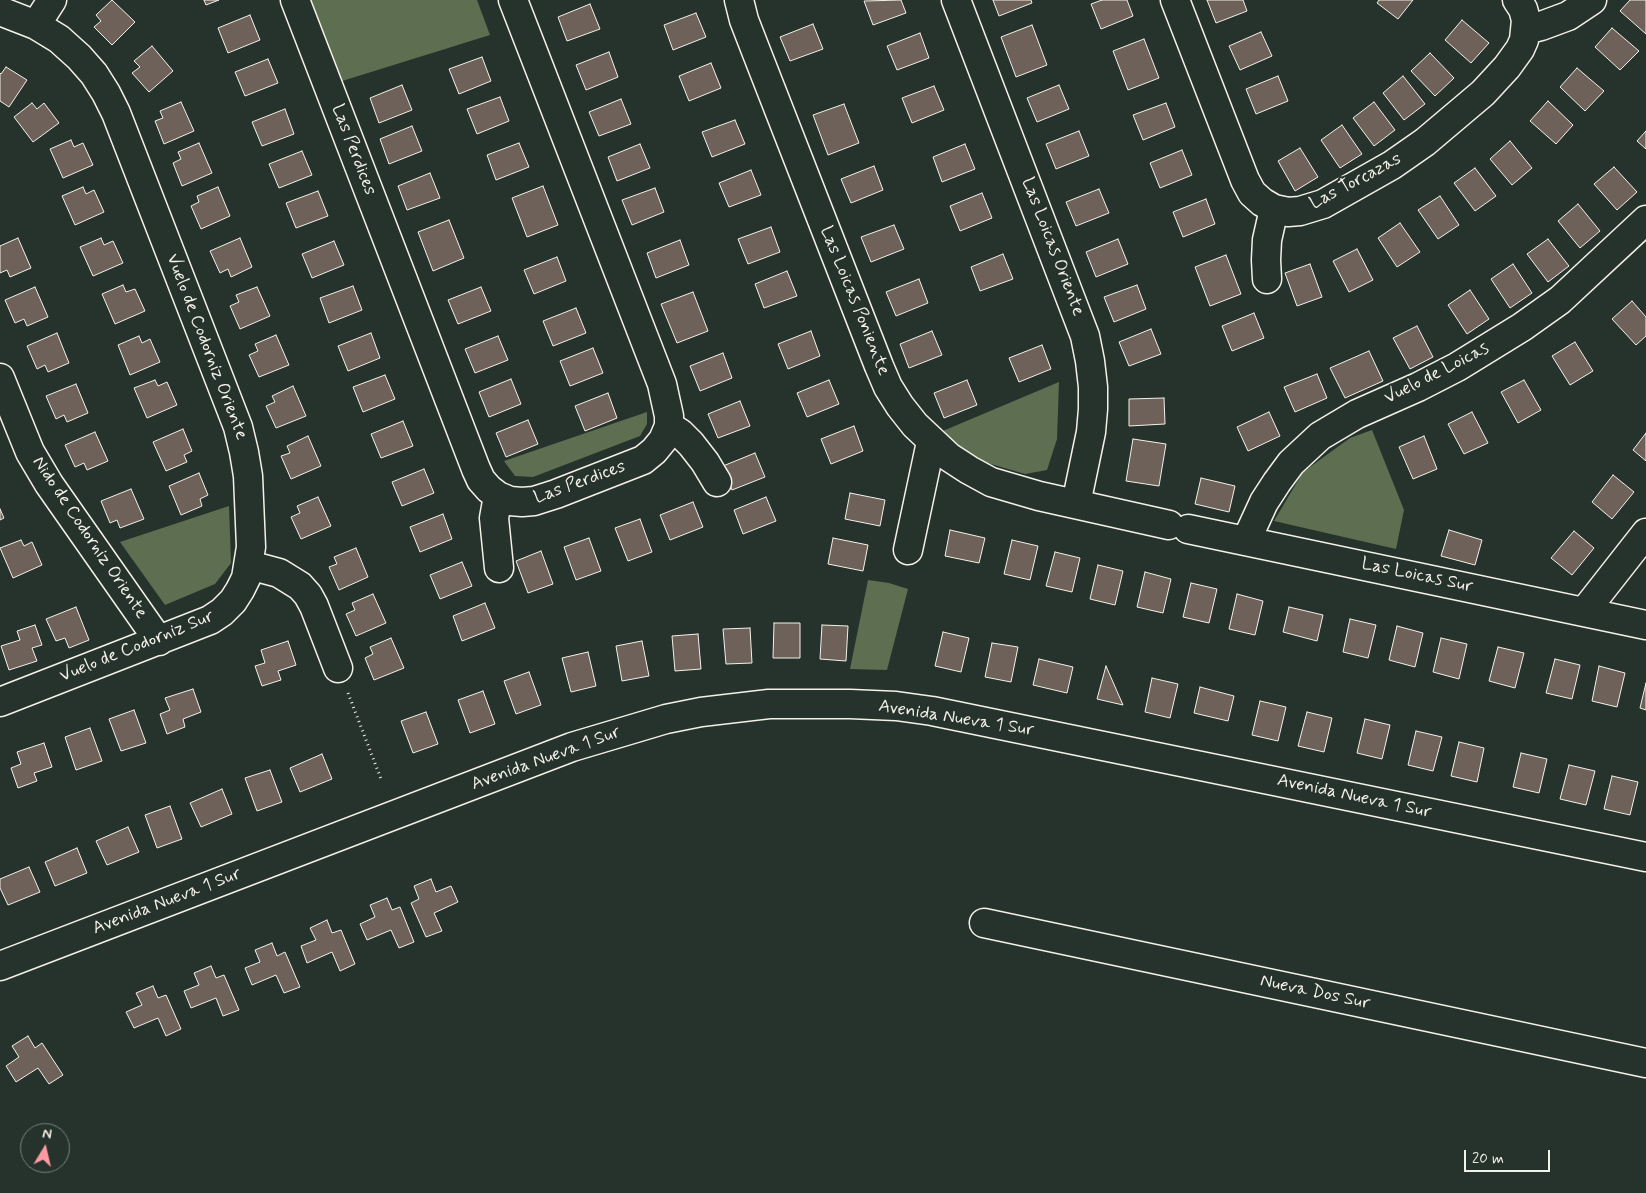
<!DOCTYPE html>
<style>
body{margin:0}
#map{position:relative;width:1646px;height:1193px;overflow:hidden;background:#26332d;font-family:Mynerve,sans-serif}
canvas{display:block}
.north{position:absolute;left:20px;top:1123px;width:50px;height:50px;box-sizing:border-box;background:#26332d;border:1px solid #787f78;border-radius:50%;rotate:9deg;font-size:14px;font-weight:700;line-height:20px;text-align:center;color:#f4f1e8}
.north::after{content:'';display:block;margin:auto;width:18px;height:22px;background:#ff9aa2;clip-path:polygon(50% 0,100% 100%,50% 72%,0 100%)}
.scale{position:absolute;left:1464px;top:1150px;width:86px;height:22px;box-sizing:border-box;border:2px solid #f4f1e8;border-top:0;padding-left:6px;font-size:15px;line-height:18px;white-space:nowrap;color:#f4f1e8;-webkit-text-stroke:4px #26332d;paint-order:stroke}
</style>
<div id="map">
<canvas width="1646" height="1193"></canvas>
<div class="north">N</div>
<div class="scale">20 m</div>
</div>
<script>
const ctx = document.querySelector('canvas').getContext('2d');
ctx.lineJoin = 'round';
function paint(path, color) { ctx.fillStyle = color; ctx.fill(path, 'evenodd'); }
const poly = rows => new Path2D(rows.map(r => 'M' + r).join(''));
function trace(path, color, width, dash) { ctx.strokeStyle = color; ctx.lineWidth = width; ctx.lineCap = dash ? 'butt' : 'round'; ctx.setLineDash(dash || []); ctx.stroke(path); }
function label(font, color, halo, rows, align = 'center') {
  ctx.font = font + ' Mynerve,sans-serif'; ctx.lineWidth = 4; ctx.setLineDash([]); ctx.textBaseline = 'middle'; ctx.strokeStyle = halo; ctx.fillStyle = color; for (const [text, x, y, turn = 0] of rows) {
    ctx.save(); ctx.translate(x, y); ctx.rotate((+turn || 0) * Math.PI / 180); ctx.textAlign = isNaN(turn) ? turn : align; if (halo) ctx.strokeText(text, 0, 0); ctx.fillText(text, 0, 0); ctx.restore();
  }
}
const green = poly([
 [309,0,477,0,490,35,339,82],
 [1059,382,1057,439,1047,470,1025,474,967,457,938,433],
 [647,412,647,424,640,436,533,477,515,476,504,461],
 [1372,430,1404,510,1396,549,1274,521,1303,472,1350,438],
 [229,506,231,563,215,584,165,605,120,542],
 [868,580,889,583,908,589,887,670,850,669]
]);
const building = poly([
 [112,0,135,22,112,45,94,27,101,21,96,15,112,0],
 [204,0,219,0,206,5,204,0],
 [901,0,906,13,873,25,864,1,901,0],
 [993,0,1031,0,1032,3,999,16,993,0],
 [1102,0,1127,0,1133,16,1101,29,1091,4,1102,0],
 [1207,0,1243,0,1247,11,1216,23,1207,0],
 [1379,0,1413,0,1398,19,1377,3,1379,0],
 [1630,0,1646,0,1646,34,1620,11,1630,0],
 [590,4,600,29,567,41,558,17,590,4],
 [696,13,706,37,673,50,664,25,696,13],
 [250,15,260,40,228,53,218,28,250,15],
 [1462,20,1489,43,1471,63,1445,40,1462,20],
 [813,24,823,49,790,61,780,37,813,24],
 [1032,25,1047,65,1016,77,1001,37,1032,25],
 [1612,28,1639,51,1620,70,1595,47,1612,28],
 [1261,32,1272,56,1240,70,1229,46,1261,32],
 [920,33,929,58,897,70,887,46,920,33],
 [1144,39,1159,78,1128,90,1113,51,1144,39],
 [152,46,173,71,149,92,132,73,140,67,134,61,152,46],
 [609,52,618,77,586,90,576,65,609,52],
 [1430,53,1454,78,1435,96,1411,71,1430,53],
 [482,57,491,81,459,94,449,69,482,57],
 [268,59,278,83,245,96,235,72,268,59],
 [711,63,721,88,689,101,679,76,711,63],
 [6,67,27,80,9,107,0,101,0,73,1,74,6,67],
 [1577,68,1604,91,1585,111,1560,87,1577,68],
 [1278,76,1288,101,1256,114,1246,89,1278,76],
 [1403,76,1425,104,1404,120,1383,93,1403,76],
 [402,85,412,110,379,123,370,98,402,85],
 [1059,85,1069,109,1037,122,1027,98,1059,85],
 [934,86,944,110,912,123,902,98,934,86],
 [500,97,509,121,477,134,467,109,500,97],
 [621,99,631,124,599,136,589,112,621,99],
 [1548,101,1573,125,1556,144,1530,121,1548,101],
 [181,102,194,131,164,144,155,121,163,118,160,111,181,102],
 [1374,102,1395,130,1374,146,1353,118,1374,102],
 [32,103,37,109,44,103,59,123,33,142,14,117,32,103],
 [1166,103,1175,127,1143,140,1133,115,1166,103],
 [844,104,859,143,828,155,813,115,844,104],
 [285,109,294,134,262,146,252,122,285,109],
 [735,120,745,144,712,157,702,132,735,120],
 [1342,125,1362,154,1340,168,1321,140,1342,125],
 [412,126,422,151,389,164,380,139,412,126],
 [1079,131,1089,156,1056,169,1046,144,1079,131],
 [1646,131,1646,149,1637,141,1646,131],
 [71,140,74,147,83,143,93,165,63,178,50,149,71,140],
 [1510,141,1532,168,1512,185,1490,159,1510,141],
 [199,143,212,173,182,186,173,163,181,159,178,152,199,143],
 [519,143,529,167,496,180,487,155,519,143],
 [640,144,650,168,617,181,608,157,640,144],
 [965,144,975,169,942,182,933,157,965,144],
 [1300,148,1318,177,1295,191,1278,161,1300,148],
 [1182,150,1192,175,1160,188,1150,163,1182,150],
 [302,151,312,175,279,188,269,164,302,151],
 [874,166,883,190,851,203,841,179,874,166],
 [1614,167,1637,192,1617,210,1594,184,1614,167],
 [1475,168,1496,196,1475,211,1454,183,1475,168],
 [751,170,761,195,729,207,719,183,751,170],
 [430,173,440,198,407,210,398,186,430,173],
 [543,186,558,225,527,237,512,198,543,186],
 [83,187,86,194,94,190,104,212,75,225,62,196,83,187],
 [218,187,230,216,201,229,191,206,199,202,197,196,218,187],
 [655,188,664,212,632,225,622,200,655,188],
 [1099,189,1109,213,1076,226,1066,202,1099,189],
 [318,191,328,216,296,228,286,203,318,191],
 [982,193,992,218,960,231,950,206,982,193],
 [1440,196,1459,225,1438,239,1418,210,1440,196],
 [1206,199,1215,224,1183,237,1173,212,1206,199],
 [1578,204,1600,231,1580,248,1558,221,1578,204],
 [449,220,464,258,433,271,418,232,449,220],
 [1400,223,1420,252,1397,267,1378,238,1400,223],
 [894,225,904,249,871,262,861,237,894,225],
 [771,227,780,252,748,264,738,239,771,227],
 [18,238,31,268,10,277,7,270,0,273,0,246,18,238],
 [101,238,104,245,113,241,123,263,93,276,80,247,101,238],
 [240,238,252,267,231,277,228,269,220,273,210,251,240,238],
 [1118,239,1128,264,1096,277,1086,252,1118,239],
 [1548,239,1569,266,1548,282,1527,254,1548,239],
 [680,240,689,265,656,278,647,253,680,240],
 [334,241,344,265,312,278,302,254,334,241],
 [1357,249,1373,280,1349,292,1333,261,1357,249],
 [1003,254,1013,279,980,291,971,267,1003,254],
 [1226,255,1241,294,1210,306,1195,267,1226,255],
 [557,257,566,281,534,294,524,270,557,257],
 [1310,264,1322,297,1297,306,1285,273,1310,264],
 [1513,264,1532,293,1510,308,1491,279,1513,264],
 [787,271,797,296,764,308,755,284,787,271],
 [919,279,928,303,896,316,886,292,919,279],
 [123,285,126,292,135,289,145,311,115,324,102,294,123,285],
 [1137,285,1146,309,1114,322,1104,297,1137,285],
 [353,286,362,310,329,323,320,298,353,286],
 [35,287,48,317,27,326,24,319,15,323,5,300,35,287],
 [257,287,270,316,240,329,230,306,239,302,236,295,257,287],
 [481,287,491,311,458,324,448,300,481,287],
 [1470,290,1489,319,1467,334,1448,305,1470,290],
 [693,292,708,331,677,343,661,304,693,292],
 [1632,301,1646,317,1646,336,1636,345,1612,319,1632,301],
 [576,308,586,333,553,346,543,321,576,308],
 [1254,313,1264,338,1232,351,1222,326,1254,313],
 [1417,326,1433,357,1410,369,1393,338,1417,326],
 [1151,329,1161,354,1129,366,1119,342,1151,329],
 [811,331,820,356,788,369,778,344,811,331],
 [932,331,942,355,909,368,900,344,932,331],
 [57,333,69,363,48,372,45,365,37,369,27,346,57,333],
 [371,333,380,358,348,371,338,346,371,333],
 [276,335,289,365,259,377,249,355,258,351,255,344,276,335],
 [139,336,142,343,150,339,160,362,130,375,118,345,139,336],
 [498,336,508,360,475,373,465,349,498,336],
 [1575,342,1593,371,1570,385,1552,356,1575,342],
 [1042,345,1051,369,1019,382,1009,358,1042,345],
 [593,348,603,373,570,386,560,361,593,348],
 [1369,351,1383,381,1345,398,1330,368,1369,351],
 [723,353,732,378,700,391,690,366,723,353],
 [1317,374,1327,398,1295,412,1284,387,1317,374],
 [385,375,395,399,363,412,353,387,385,375],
 [511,379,521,404,489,417,479,392,511,379],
 [155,380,158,386,167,382,177,405,147,418,134,388,155,380],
 [829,380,839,404,807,417,797,393,829,380],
 [967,380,977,405,944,418,934,393,967,380],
 [1524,380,1541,410,1518,423,1501,392,1524,380],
 [76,384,88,413,67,422,64,415,56,419,46,396,76,384],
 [293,386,306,416,276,428,266,406,275,402,272,396,293,386],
 [608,393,617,418,585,431,575,406,608,393],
 [1164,398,1165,424,1129,426,1129,399,1164,398],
 [740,401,750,426,718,438,708,414,740,401],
 [1269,412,1280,436,1248,451,1237,427,1269,412],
 [1472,412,1488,443,1464,454,1448,424,1472,412],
 [528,420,538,444,506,457,496,433,528,420],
 [403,421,413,446,381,458,371,434,403,421],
 [854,426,863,451,831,464,821,439,854,426],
 [183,429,192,451,184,455,187,462,166,471,153,442,183,429],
 [95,432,108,461,87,470,84,463,75,467,65,445,95,432],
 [1646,433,1646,461,1633,450,1646,433],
 [308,436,321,466,291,479,281,456,290,453,287,446,308,436],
 [1424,436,1437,469,1413,479,1399,447,1424,436],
 [1133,439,1166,444,1159,486,1126,481,1133,439],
 [755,453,765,477,732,490,723,466,755,453],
 [424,469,434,493,402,506,392,482,424,469],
 [199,473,208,495,200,499,202,506,181,515,169,486,199,473],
 [1613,475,1634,492,1612,519,1592,502,1613,475],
 [1201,478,1235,486,1229,512,1195,504,1201,478],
 [131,489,144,519,120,528,117,520,110,523,101,501,131,489],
 [850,493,885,500,880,526,845,519,850,493],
 [318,497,331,526,301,539,291,517,300,513,297,506,318,497],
 [766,497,776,521,743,534,734,510,766,497],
 [693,502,703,527,670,540,660,515,693,502],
 [0,509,4,518,0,520,0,509],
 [443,514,452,539,420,552,410,527,443,514],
 [640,519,652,552,628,561,615,528,640,519],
 [950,530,985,538,979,563,945,556,950,530],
 [1449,530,1482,540,1475,565,1441,556,1449,530],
 [1574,531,1594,548,1572,575,1551,558,1574,531],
 [589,538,601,571,576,580,564,547,589,538],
 [833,538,868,545,863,571,828,564,833,538],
 [21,540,24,546,32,542,42,565,13,578,0,548,21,540],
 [1012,540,1038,546,1030,580,1004,574,1012,540],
 [356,548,368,577,339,590,329,567,337,564,334,557,356,548],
 [541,551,553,584,528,593,516,561,541,551],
 [1055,552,1080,558,1072,592,1046,586,1055,552],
 [462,562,472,586,440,599,430,575,462,562],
 [1098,565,1123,571,1115,605,1090,599,1098,565],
 [1145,572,1171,579,1163,613,1137,607,1145,572],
 [1191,583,1217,589,1209,623,1183,617,1191,583],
 [373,594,386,623,356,636,346,614,355,610,352,603,373,594],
 [1237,594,1263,601,1255,635,1229,629,1237,594],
 [485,603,495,628,462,641,453,616,485,603],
 [76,607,89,640,69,648,65,638,56,641,46,619,76,607],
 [1289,607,1323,615,1317,641,1283,632,1289,607],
 [1350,619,1376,625,1368,658,1343,652,1350,619],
 [774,623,800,623,800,658,773,658,774,623],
 [35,625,42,645,32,648,37,661,9,670,1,646,20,640,17,631,35,625],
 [822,625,848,626,846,661,820,659,822,625],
 [1397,626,1423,633,1415,667,1389,660,1397,626],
 [750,628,752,663,726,664,723,629,750,628],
 [943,632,969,638,961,672,935,666,943,632],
 [698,634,701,669,675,671,672,636,698,634],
 [391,638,404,668,374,680,365,658,373,654,370,647,391,638],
 [1441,638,1467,644,1459,679,1433,672,1441,638],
 [288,641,296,665,278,671,281,680,262,686,255,666,265,663,261,650,288,641],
 [642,641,649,676,622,681,616,646,642,641],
 [992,643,1018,647,1011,682,985,677,992,643],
 [1498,647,1524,653,1515,688,1489,681,1498,647],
 [588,652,596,686,571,692,562,658,588,652],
 [1039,659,1073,667,1067,693,1033,685,1039,659],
 [1555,659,1580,665,1572,699,1546,693,1555,659],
 [1106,666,1123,705,1097,699,1106,666],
 [1599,666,1625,673,1617,707,1592,701,1599,666],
 [529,672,541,705,516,714,504,681,529,672],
 [1152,678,1178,684,1170,718,1145,712,1152,678],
 [1646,683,1646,710,1640,708,1646,683],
 [1200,687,1234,696,1228,721,1194,713,1200,687],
 [193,689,201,712,183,719,185,727,167,734,160,714,170,710,165,698,193,689],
 [483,691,495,724,470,733,458,700,483,691],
 [1260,701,1286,707,1278,741,1252,735,1260,701],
 [134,710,146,743,121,751,109,719,134,710],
 [426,712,438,744,413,753,401,721,426,712],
 [1307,712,1332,718,1324,752,1298,746,1307,712],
 [1365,719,1390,725,1382,759,1357,753,1365,719],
 [90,728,102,761,76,770,65,737,90,728],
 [1416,731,1442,737,1433,771,1408,765,1416,731],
 [1459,742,1484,748,1477,782,1451,776,1459,742],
 [44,743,52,767,34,773,37,781,18,788,11,768,21,764,17,752,44,743],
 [1521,753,1547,759,1539,793,1513,787,1521,753],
 [322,754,332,779,300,792,290,768,322,754],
 [1569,765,1595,771,1586,805,1560,799,1569,765],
 [270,770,282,802,257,811,245,778,270,770],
 [1612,776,1638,782,1630,815,1604,809,1612,776],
 [222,789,232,814,201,827,190,803,222,789],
 [170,806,182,839,157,848,145,815,170,806],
 [128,827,139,852,107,865,96,841,128,827],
 [77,848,87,873,55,886,45,862,77,848],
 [29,867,40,892,8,905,0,888,0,879,29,867],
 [431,879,436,892,451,886,458,902,434,913,442,931,426,937,411,903,419,899,414,886,431,879],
 [387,898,392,910,400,907,414,942,399,948,391,930,367,940,360,924,375,917,370,905,387,898],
 [327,920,332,933,341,930,355,964,340,971,332,952,307,963,301,946,316,940,310,928,327,920],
 [272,943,277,956,285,952,300,987,284,993,276,975,252,985,245,968,260,962,255,950,272,943],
 [211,966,216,978,224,975,239,1010,223,1016,216,998,191,1008,184,991,199,985,194,973,211,966],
 [153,986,158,998,166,995,181,1029,166,1036,158,1018,134,1028,126,1012,142,1005,136,993,153,986],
 [28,1036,35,1048,42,1043,63,1075,49,1084,38,1068,16,1082,6,1066,19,1057,12,1046,28,1036]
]);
const path = poly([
 [348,693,381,779]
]);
const street = poly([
 [295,0,476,469,481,480,489,489,498,496,510,501,522,502,534,501,556,494,643,460,654,451,663,440,669,426,669,416,662,384,513,0],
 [739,0,744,20,756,51,879,366,888,387,900,406,915,425,949,457,969,470,991,482,1039,496,1169,525],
 [956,0,1085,336,1090,361,1093,387,1093,409,1091,432,1076,504],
 [1175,0,1245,180,1252,193,1262,202,1274,209,1288,212,1300,211,1323,204,1392,165,1425,142,1483,93,1507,67,1520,49,1524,40,1526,20,1523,9,1517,0],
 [0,11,36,25,59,39,79,57,94,74,106,93,116,113,238,427,244,452,248,476,251,547,246,578,240,590,233,601,222,612,210,620,0,702],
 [36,25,52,0],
 [1526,30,1541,26,1568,16,1592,0],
 [1267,279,1266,260,1267,240,1274,209],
 [0,378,30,452,49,484,159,641],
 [669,426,680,433,691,444,705,462,717,482],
 [498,496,494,518,499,568],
 [1188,529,1646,625],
 [1246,541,1264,502,1277,482,1291,463,1320,436,1357,414,1418,387,1457,367,1522,327,1560,300,1646,220],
 [908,550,931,442],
 [249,565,279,573,300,586,308,595,314,606,338,668],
 [1584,612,1646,533],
 [984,923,1646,1063],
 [0,966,572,747,666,719,701,712,769,704,850,704,896,706,932,711,1646,857]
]);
const streetNames = [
 ["Las Perdices",353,150,69],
 ["Las Torcazas",1356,182,-28],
 ["Las Loicas Oriente",1052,247,69],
 ["Las Loicas Poniente",854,301,68],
 ["Vuelo de Codorniz Oriente",206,347,69],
 ["Vuelo de Loicas",1437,374,-27],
 ["Las Perdices",580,483,-20],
 ["Nido de Codorniz Oriente",89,538,56],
 ["Las Loicas Sur",1417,576,12],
 ["Vuelo de Codorniz Sur",137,647,-22],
 ["Avenida Nueva 1 Sur",956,719,9],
 ["Avenida Nueva 1 Sur",546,759,-20],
 ["Avenida Nueva 1 Sur",1354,797,12],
 ["Avenida Nueva 1 Sur",167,902,-21],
 ["Nueva Dos Sur",1315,993,12]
];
paint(green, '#5e6e50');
paint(building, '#6d6159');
trace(building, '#f4f1e8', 1);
trace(street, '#f4f1e8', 31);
trace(path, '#f4f1e8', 3, [1, 4]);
trace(street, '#26332d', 28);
label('18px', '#f4f1e8', '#26332d', streetNames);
</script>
